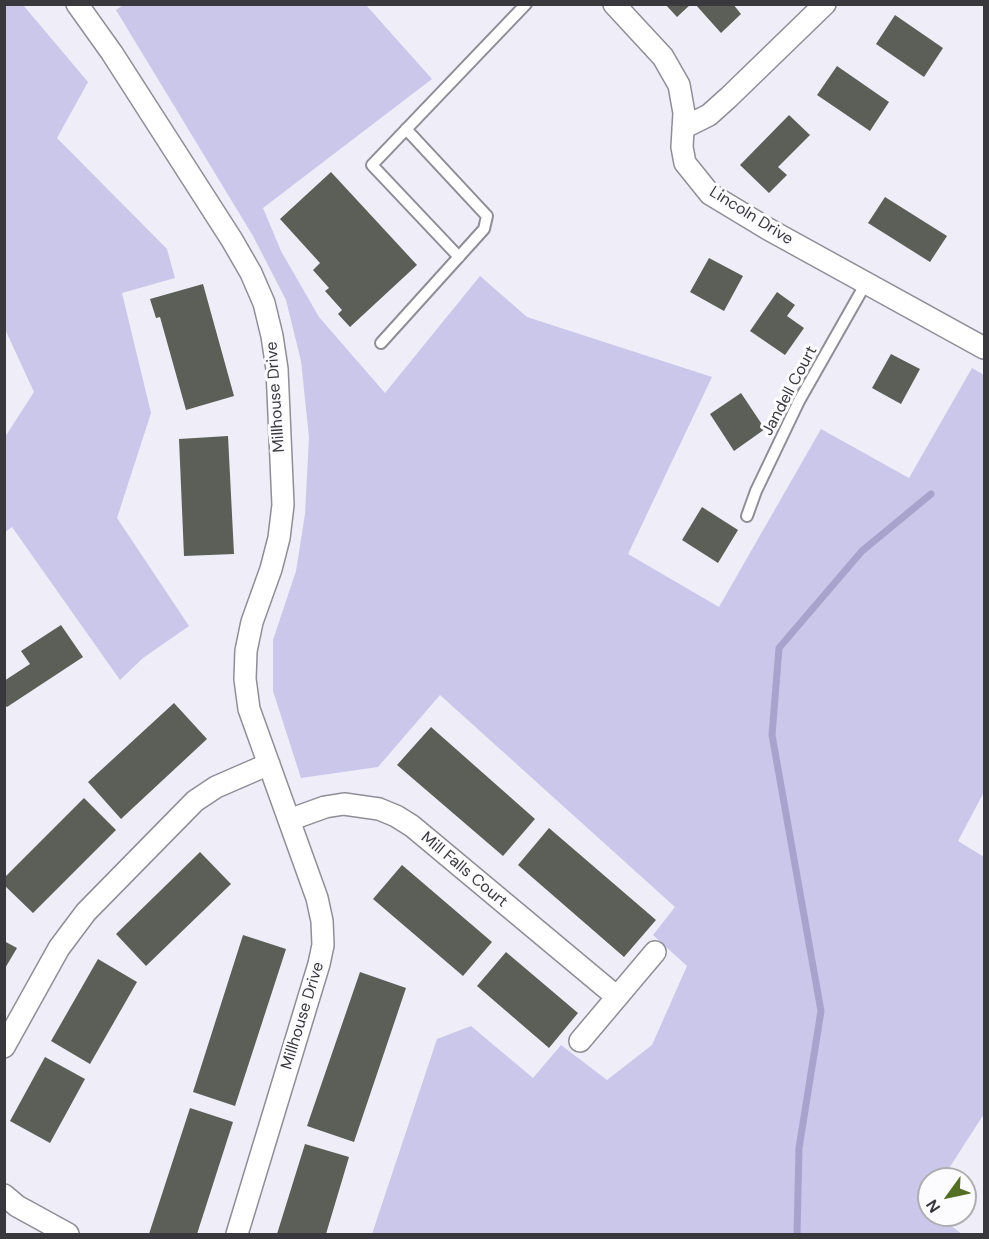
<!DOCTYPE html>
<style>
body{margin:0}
#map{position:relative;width:989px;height:1239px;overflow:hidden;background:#eeedf8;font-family:"DM Sans",sans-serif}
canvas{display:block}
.frame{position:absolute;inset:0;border:6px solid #39393d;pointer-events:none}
.north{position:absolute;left:917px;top:1167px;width:60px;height:60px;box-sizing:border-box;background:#fcfcfe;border:2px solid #aeaeb1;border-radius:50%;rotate:237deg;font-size:16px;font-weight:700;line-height:24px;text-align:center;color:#39393d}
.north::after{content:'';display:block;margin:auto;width:21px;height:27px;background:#536f24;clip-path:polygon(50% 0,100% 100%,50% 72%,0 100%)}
</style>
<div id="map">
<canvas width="989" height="1239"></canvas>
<div class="frame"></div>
<div class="north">N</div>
</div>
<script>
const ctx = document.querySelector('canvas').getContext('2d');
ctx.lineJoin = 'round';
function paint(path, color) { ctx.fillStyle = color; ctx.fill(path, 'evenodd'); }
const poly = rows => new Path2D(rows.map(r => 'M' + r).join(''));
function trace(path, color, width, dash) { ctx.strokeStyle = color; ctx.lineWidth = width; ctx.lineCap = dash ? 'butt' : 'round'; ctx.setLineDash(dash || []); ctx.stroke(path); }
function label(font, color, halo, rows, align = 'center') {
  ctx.font = font + ' "DM Sans",sans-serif'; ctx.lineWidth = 6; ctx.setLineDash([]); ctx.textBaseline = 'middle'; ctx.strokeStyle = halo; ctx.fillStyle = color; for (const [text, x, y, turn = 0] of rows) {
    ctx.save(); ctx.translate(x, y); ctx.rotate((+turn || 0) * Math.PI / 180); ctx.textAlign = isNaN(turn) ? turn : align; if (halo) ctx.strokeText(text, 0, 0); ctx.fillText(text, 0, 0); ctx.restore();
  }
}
const green = poly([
 [23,5,88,82,57,138,167,249,175,278,122,293,151,413,117,518,189,626,143,658,120,680,12,527,5,532,5,437,34,392,4,327,5,5],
 [123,5,366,5,432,79,263,208,281,251,319,317,385,393,480,276,527,317,712,377,628,554,719,607,821,429,909,478,972,368,984,375,984,792,958,841,984,857,984,1114,942,1179,929,1179,929,1199,925,1205,929,1209,929,1215,937,1215,962,1234,372,1234,437,1039,471,1026,533,1078,561,1045,607,1080,652,1045,687,966,653,935,675,907,440,695,378,767,301,778,273,691,273,640,296,571,305,514,309,437,301,361,286,300,253,236,116,10]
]);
const stream = poly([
 [797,1234,799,1148,821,1011,772,735,779,648,862,551,931,494]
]);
const building = poly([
 [665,4,691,4,677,17],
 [695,4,733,4,741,14,721,33],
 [895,15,943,48,924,77,876,44],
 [837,66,889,102,870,131,817,95],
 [789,115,810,135,778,167,787,175,769,193,740,165],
 [331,172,417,265,350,327,338,314,342,310,325,291,329,288,313,270,320,263,280,219],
 [885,197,947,236,930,262,868,223],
 [709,258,743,276,724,311,690,292],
 [203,284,234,396,186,410,160,317,156,318,150,299],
 [777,292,795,305,787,316,804,328,785,355,750,331],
 [891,354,920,369,901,404,872,388],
 [741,393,765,429,734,451,710,414],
 [228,436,234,554,184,556,179,439],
 [702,507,738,530,718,563,682,540],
 [61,625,83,657,7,707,4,704,4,681,30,664,21,651],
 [174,703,207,739,121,819,88,782],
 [431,727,535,819,503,856,397,765],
 [84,798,116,830,33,913,4,885,4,878],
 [549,828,656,920,624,957,518,865],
 [200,852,231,884,146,966,116,934],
 [402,865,492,942,463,976,373,899],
 [243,935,286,949,235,1106,193,1092],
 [4,941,17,948,4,970],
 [506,952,578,1013,549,1048,477,986],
 [98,959,137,982,90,1064,51,1041],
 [360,972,406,988,354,1142,307,1126],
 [45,1057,85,1079,50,1143,10,1121],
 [190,1108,233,1122,197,1234,149,1234],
 [305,1144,349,1157,326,1234,277,1234]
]);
const service = poly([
 [459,257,372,165,526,4],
 [381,343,484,229,487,216,406,129],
 [747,516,756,491,799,401,866,283]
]);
const minor = poly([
 [77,4,112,53,232,240,251,273,264,303,272,336,277,369,283,505,279,538,271,569,252,622,246,651,245,679,249,709,317,898,322,921,323,945,319,964,237,1234],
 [614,4,663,57,679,85,684,113,682,147,685,163,710,194,768,229,984,348],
 [683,128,709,115,729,97,825,4],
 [289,820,325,807,344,804,379,809,396,816,412,826,617,997],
 [580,1041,655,952],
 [4,1047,59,948,86,912,195,801,216,787,269,764],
 [4,1195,17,1206,68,1234]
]);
const streetNames = [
 ["Lincoln Drive",751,216,32],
 ["Jandell Court",790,391,-62],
 ["Millhouse Drive",276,397,-94],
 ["Mill Falls Court",464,870,40],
 ["Millhouse Drive",303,1016,-73]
];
paint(green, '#cac7eb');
trace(stream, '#a7a3cd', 7);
paint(building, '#5b5f57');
trace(service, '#8e8e97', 14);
trace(minor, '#8e8e97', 24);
trace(service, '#fff', 10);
trace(minor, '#fff', 21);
label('16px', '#39393d', '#fcfcfe', streetNames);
</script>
